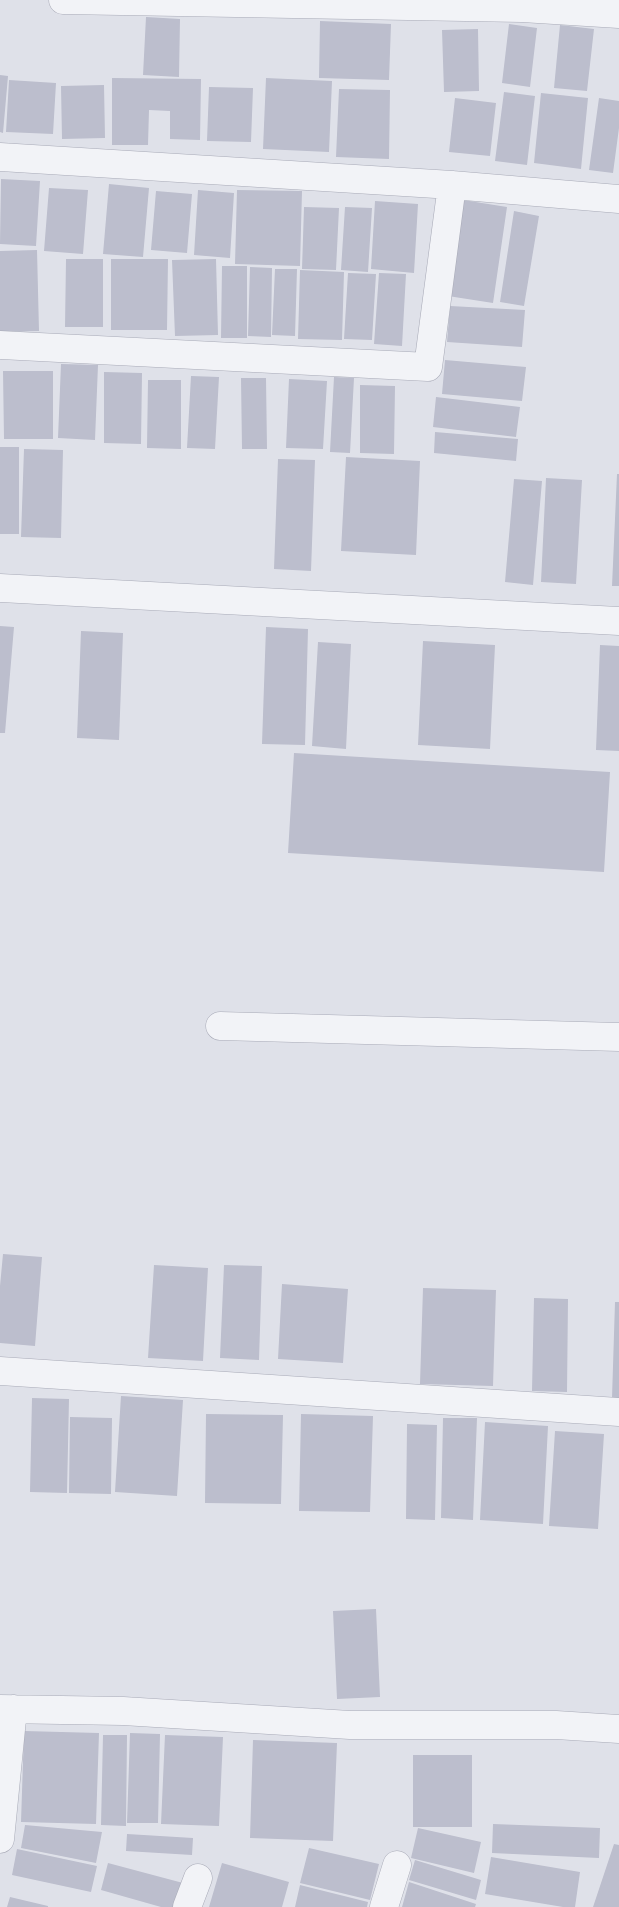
<!DOCTYPE html>
<style>
body{margin:0}
canvas{display:block;background:#dfe1e9}
</style>
<canvas width="619" height="1907"></canvas>
<script>
const ctx = document.querySelector('canvas').getContext('2d');
ctx.lineJoin = 'round';
function paint(path, color) { ctx.fillStyle = color; ctx.fill(path, 'evenodd'); }
const poly = rows => new Path2D(rows.map(r => 'M' + r).join(''));
function trace(path, color, width, dash) { ctx.strokeStyle = color; ctx.lineWidth = width; ctx.lineCap = dash ? 'butt' : 'round'; ctx.setLineDash(dash || []); ctx.stroke(path); }
const building = poly([
 [146,17,180,19,179,77,143,75],
 [320,21,391,24,389,80,319,78],
 [509,24,537,28,530,87,502,83],
 [560,25,594,29,587,91,554,88],
 [478,29,479,91,444,92,442,30],
 [0,75,8,76,3,133,0,132],
 [112,78,201,79,200,140,170,139,170,111,149,110,148,145,112,145],
 [266,78,332,81,329,152,263,149],
 [9,80,56,83,53,134,6,132],
 [104,85,105,138,62,139,61,86],
 [209,87,253,88,251,142,207,141],
 [339,89,390,90,389,159,336,157],
 [504,92,535,96,527,165,495,161],
 [541,93,588,98,581,169,534,163],
 [455,98,496,103,490,156,449,152],
 [599,98,619,101,619,128,613,173,589,170],
 [1,179,40,181,36,246,0,244],
 [109,184,149,188,143,257,103,254],
 [49,188,88,190,83,254,44,251],
 [198,190,234,193,230,258,194,255],
 [237,190,302,191,300,266,235,264],
 [156,191,192,194,187,253,151,250],
 [463,200,507,207,493,303,448,296],
 [375,201,418,204,414,273,371,269],
 [304,207,339,208,336,270,302,269],
 [345,207,372,208,368,272,341,270],
 [514,211,539,216,524,306,500,302],
 [37,250,39,331,0,332,0,251],
 [66,259,103,259,103,327,65,327],
 [111,259,168,259,167,330,111,330],
 [216,259,218,335,175,336,172,260],
 [222,266,247,266,247,338,221,338],
 [250,267,272,268,271,337,248,336],
 [275,269,297,269,295,336,272,335],
 [300,270,344,272,342,340,298,339],
 [348,273,376,274,372,340,344,339],
 [379,273,406,274,402,346,374,344],
 [450,306,525,310,522,347,447,342],
 [445,360,526,367,522,401,442,394],
 [61,364,98,365,95,440,58,438],
 [3,371,53,371,53,439,4,439],
 [104,372,142,373,141,444,104,443],
 [191,376,219,377,215,449,187,448],
 [334,377,354,378,350,453,330,452],
 [241,378,266,378,267,449,242,449],
 [289,379,327,381,323,449,286,448],
 [148,380,181,380,181,449,147,448],
 [360,385,395,386,394,454,360,453],
 [436,397,520,407,516,437,433,427],
 [435,432,518,439,516,461,434,453],
 [0,447,19,447,19,534,0,534],
 [24,449,63,450,61,538,21,537],
 [346,457,420,461,416,555,341,551],
 [278,459,315,460,311,571,274,569],
 [617,474,619,474,619,586,612,586],
 [546,478,582,480,576,584,541,582],
 [514,479,542,481,533,585,505,582],
 [0,626,14,627,5,733,0,733],
 [266,627,308,629,305,745,262,744],
 [81,631,123,633,119,740,77,738],
 [423,641,495,645,490,749,418,745],
 [318,642,351,644,346,749,312,746],
 [600,645,619,646,619,751,596,750],
 [294,753,610,772,604,872,288,853],
 [3,1254,42,1257,35,1346,0,1343,0,1286],
 [154,1265,208,1268,203,1361,148,1358],
 [224,1265,262,1266,259,1360,220,1358],
 [282,1284,348,1289,343,1363,278,1359],
 [423,1288,496,1290,493,1386,420,1384],
 [534,1298,568,1299,567,1392,532,1391],
 [615,1302,619,1302,619,1398,612,1398],
 [121,1396,183,1400,177,1496,115,1492],
 [32,1398,69,1399,67,1493,30,1492],
 [206,1414,283,1415,281,1504,205,1503],
 [301,1414,373,1416,370,1512,299,1511],
 [70,1417,112,1418,111,1494,69,1493],
 [443,1418,477,1418,473,1520,441,1518],
 [485,1422,548,1426,543,1524,480,1520],
 [407,1424,437,1425,435,1520,406,1519],
 [555,1431,604,1434,598,1529,549,1526],
 [376,1609,380,1697,337,1699,333,1611],
 [24,1731,99,1733,96,1824,21,1822],
 [130,1733,160,1734,158,1823,127,1823],
 [103,1735,127,1735,126,1826,101,1825],
 [165,1735,223,1737,219,1826,161,1824],
 [253,1740,337,1743,333,1841,250,1838],
 [413,1755,472,1755,472,1827,413,1827],
 [493,1824,600,1828,599,1858,492,1853],
 [25,1825,102,1832,96,1863,21,1848],
 [418,1828,481,1842,474,1873,411,1858],
 [127,1834,193,1838,192,1855,126,1851],
 [614,1844,619,1845,619,1907,593,1907],
 [309,1848,379,1864,370,1900,300,1883],
 [17,1849,97,1866,91,1892,12,1875],
 [491,1857,580,1872,575,1907,563,1907,485,1894],
 [415,1860,481,1880,476,1900,409,1880],
 [108,1863,183,1883,177,1907,161,1907,101,1890],
 [222,1863,289,1882,282,1907,209,1907],
 [409,1882,476,1904,475,1907,402,1907],
 [300,1885,368,1902,367,1907,295,1907],
 [10,1897,48,1906,48,1907,7,1907]
]);
const minor = poly([
 [63,0,522,8,619,14],
 [0,157,452,185,619,199],
 [0,345,428,367,452,185],
 [0,588,619,621],
 [220,1026,619,1037],
 [0,1371,619,1412],
 [0,1709,123,1711,350,1725,556,1725,619,1729],
 [0,1839,13,1709],
 [187,1907,198,1878],
 [384,1907,397,1865]
]);
paint(building, '#bcbecd');
trace(minor, '#a8aab7', 29);
trace(minor, '#f2f3f7', 28);
</script>
